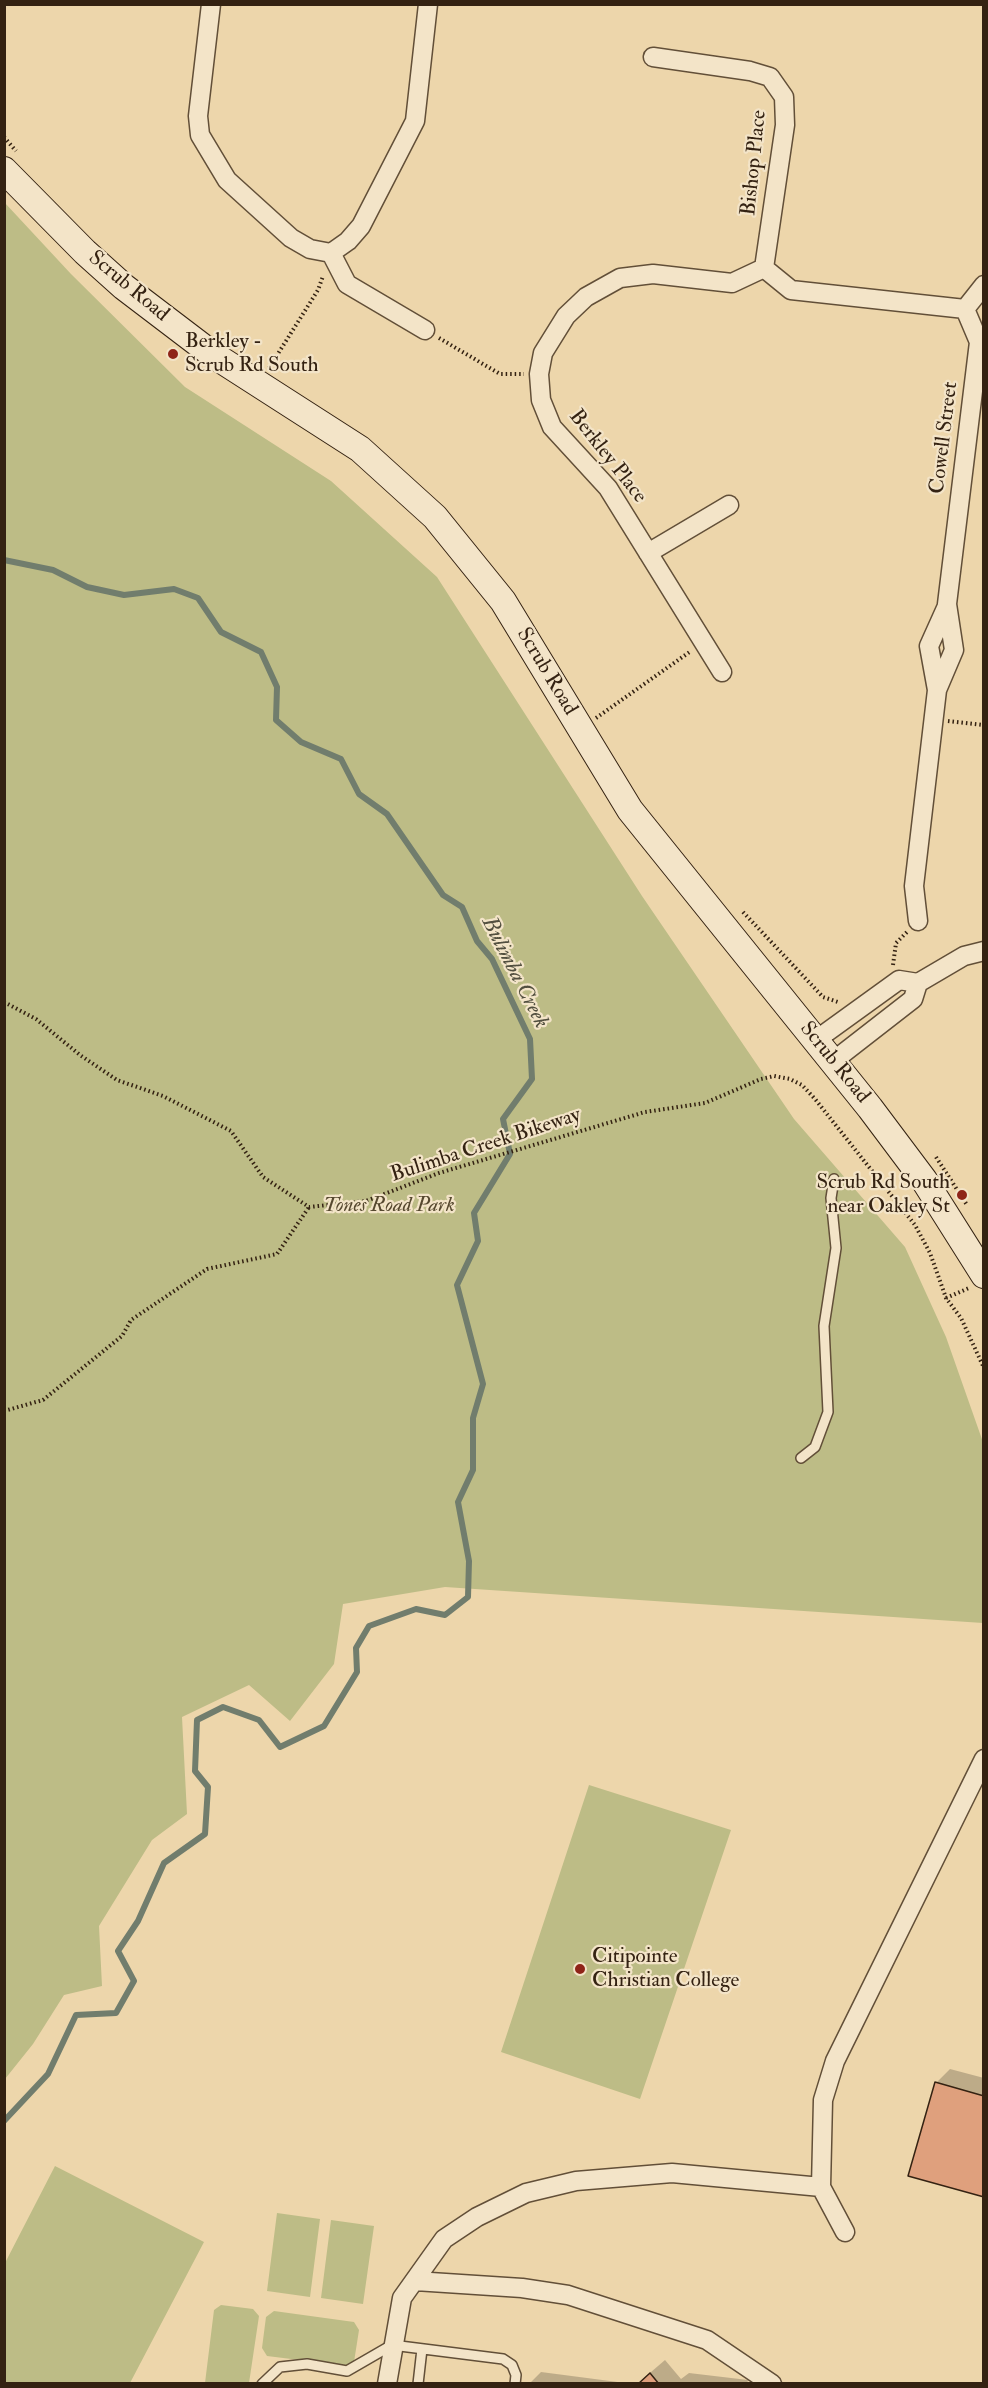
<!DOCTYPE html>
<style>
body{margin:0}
#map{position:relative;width:988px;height:2388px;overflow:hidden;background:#edd6ab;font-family:"IM FELL Double Pica",serif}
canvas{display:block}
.frame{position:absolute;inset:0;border:6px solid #342212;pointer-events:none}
</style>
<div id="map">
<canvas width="988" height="2388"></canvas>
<div class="frame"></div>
</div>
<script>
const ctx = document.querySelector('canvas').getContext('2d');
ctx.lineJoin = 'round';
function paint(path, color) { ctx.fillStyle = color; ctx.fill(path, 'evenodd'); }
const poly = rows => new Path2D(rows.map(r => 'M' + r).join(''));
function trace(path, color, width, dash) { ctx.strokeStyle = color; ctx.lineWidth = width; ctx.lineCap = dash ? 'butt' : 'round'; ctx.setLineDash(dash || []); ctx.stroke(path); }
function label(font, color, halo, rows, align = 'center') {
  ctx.font = font + ' "IM FELL Double Pica",serif'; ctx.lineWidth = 4.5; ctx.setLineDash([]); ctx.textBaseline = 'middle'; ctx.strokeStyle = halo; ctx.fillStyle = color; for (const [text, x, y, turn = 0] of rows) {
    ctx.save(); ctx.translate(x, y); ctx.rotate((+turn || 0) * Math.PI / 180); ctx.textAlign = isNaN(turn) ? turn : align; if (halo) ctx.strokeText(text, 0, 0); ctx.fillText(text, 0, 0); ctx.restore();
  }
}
const green = poly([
 [5,203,71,274,185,387,331,481,437,577,642,896,794,1119,905,1247,946,1337,984,1445,983,1623,445,1587,343,1604,334,1664,290,1721,249,1685,182,1717,187,1814,152,1840,99,1926,102,1986,64,1995,33,2044,5,2079],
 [589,1785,731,1830,640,2099,501,2052],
 [55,2166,204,2242,130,2383,5,2383,5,2263],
 [277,2213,320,2219,310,2297,267,2291],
 [331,2220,374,2226,363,2304,321,2298],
 [221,2305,253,2309,259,2316,249,2383,205,2383,214,2310],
 [274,2311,354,2322,359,2330,354,2362,348,2366,267,2356,262,2348,266,2317]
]);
const shadow = poly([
 [950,2069,984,2078,984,2196,936,2083],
 [665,2360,681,2379,689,2373,748,2380,747,2384,637,2384],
 [541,2372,633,2384,529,2384]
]);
const stream = poly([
 [4,560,53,570,87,587,124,595,174,589,198,598,221,632,261,652,277,687,276,720,301,742,341,759,359,794,387,814,443,895,462,907,477,941,492,959,530,1039,532,1079,503,1119,510,1154,474,1213,478,1241,457,1285,483,1384,473,1418,473,1470,458,1502,469,1561,468,1597,445,1615,416,1609,369,1626,356,1648,357,1672,324,1726,280,1747,259,1720,223,1707,197,1720,195,1771,208,1787,205,1834,164,1863,138,1921,118,1951,134,1981,116,2013,76,2015,48,2074,4,2121]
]);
const building = poly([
 [935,2082,984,2096,984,2197,908,2176,935,2082],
 [650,2373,659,2384,638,2384,650,2373]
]);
const path = poly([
 [4,137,16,151],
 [439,338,500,374,524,374],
 [269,368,318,290,323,276],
 [596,718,691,651],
 [948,721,984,725],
 [743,912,823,997,838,1002],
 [893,965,896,943,907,932],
 [4,1002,36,1019,80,1055,117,1080,163,1096,231,1131,263,1177,309,1207,366,1201,439,1173,645,1112,705,1103,761,1079,774,1076,790,1079,802,1085,815,1099,915,1225,930,1253,946,1298,961,1318,984,1368],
 [936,1157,967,1205],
 [946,1298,969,1288],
 [4,1411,43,1400,122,1336,131,1320,207,1269,277,1254,309,1207]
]);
const lane = poly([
 [801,1458,815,1447,828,1412,824,1326,836,1248,831,1198,834,1179],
 [262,2384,280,2367,307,2364,347,2371,392,2345,503,2359,512,2365,516,2375,515,2384],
 [418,2384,422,2349]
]);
const street = poly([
 [211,4,198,116,200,135,227,180,291,238,310,249,331,253,348,241,361,226,415,121,428,4],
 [653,57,750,71,770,77,784,97,785,125,764,268],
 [331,253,347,284,425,330],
 [648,553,729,505],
 [722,672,608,488,552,427,541,400,539,374,543,353,566,316,586,297,620,278,653,274,732,283,764,268,791,290,965,309],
 [937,690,929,646,947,606],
 [918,921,914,886,937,690,954,650,947,604,979,342,965,309,984,285],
 [816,1040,899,980,918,983,964,956,984,951],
 [832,1062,913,999,918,983],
 [845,2232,821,2187,823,2100,835,2061,984,1759],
 [415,2281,522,2288,568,2295,707,2340,772,2384],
 [387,2384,402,2298,444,2239,477,2217,526,2193,576,2181,672,2173,821,2187]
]);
const secondary = poly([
 [4,170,85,252,124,287,212,354,360,449,435,517,503,601,630,810,870,1108,924,1180,984,1275]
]);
const markers = [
 [173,354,6,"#8f2418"],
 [962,1195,6,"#8f2418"],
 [580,1969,6,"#8f2418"]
];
const streetNames = [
 ["Bishop Place",755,163,-84],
 ["Scrub Road",128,287,40],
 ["Cowell Street",945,438,-83],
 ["Berkley Place",607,457,52],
 ["Scrub Road",546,672,59],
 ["Scrub Road",834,1063,51],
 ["Bulimba Creek Bikeway",486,1146,-18]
];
const poiNames = [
 ["Berkley -",185,342],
 ["Scrub Rd South",185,366],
 ["Scrub Rd South",950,1183,"right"],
 ["near Oakley St",950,1207,"right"],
 ["Citipointe",592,1957],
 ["Christian College",592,1981]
];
const parkNames = [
 ["Tones Road Park",389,1206]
];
const waterNames = [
 ["Bulimba Creek",514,973,63]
];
paint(green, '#bdbc86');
paint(shadow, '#0003');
trace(stream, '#717d6d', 6);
paint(building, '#dfa07d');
trace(building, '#342212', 1.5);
trace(lane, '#624f38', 12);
trace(street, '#624f38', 21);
trace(secondary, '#342212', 28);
trace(path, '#342212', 4, [1.5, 3]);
trace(lane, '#f3e4c8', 9);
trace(street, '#f3e4c8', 18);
trace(secondary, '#f3e4c8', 26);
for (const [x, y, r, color] of markers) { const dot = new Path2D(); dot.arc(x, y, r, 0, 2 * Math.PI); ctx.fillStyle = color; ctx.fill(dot); trace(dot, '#f3e4c8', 2); }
label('21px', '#342212', '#f3e4c8', streetNames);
label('21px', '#342212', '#f3e4c8', poiNames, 'left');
label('italic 21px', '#56482f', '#f3e4c8', parkNames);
label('italic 22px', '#524f3f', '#f3e4c8', waterNames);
</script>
